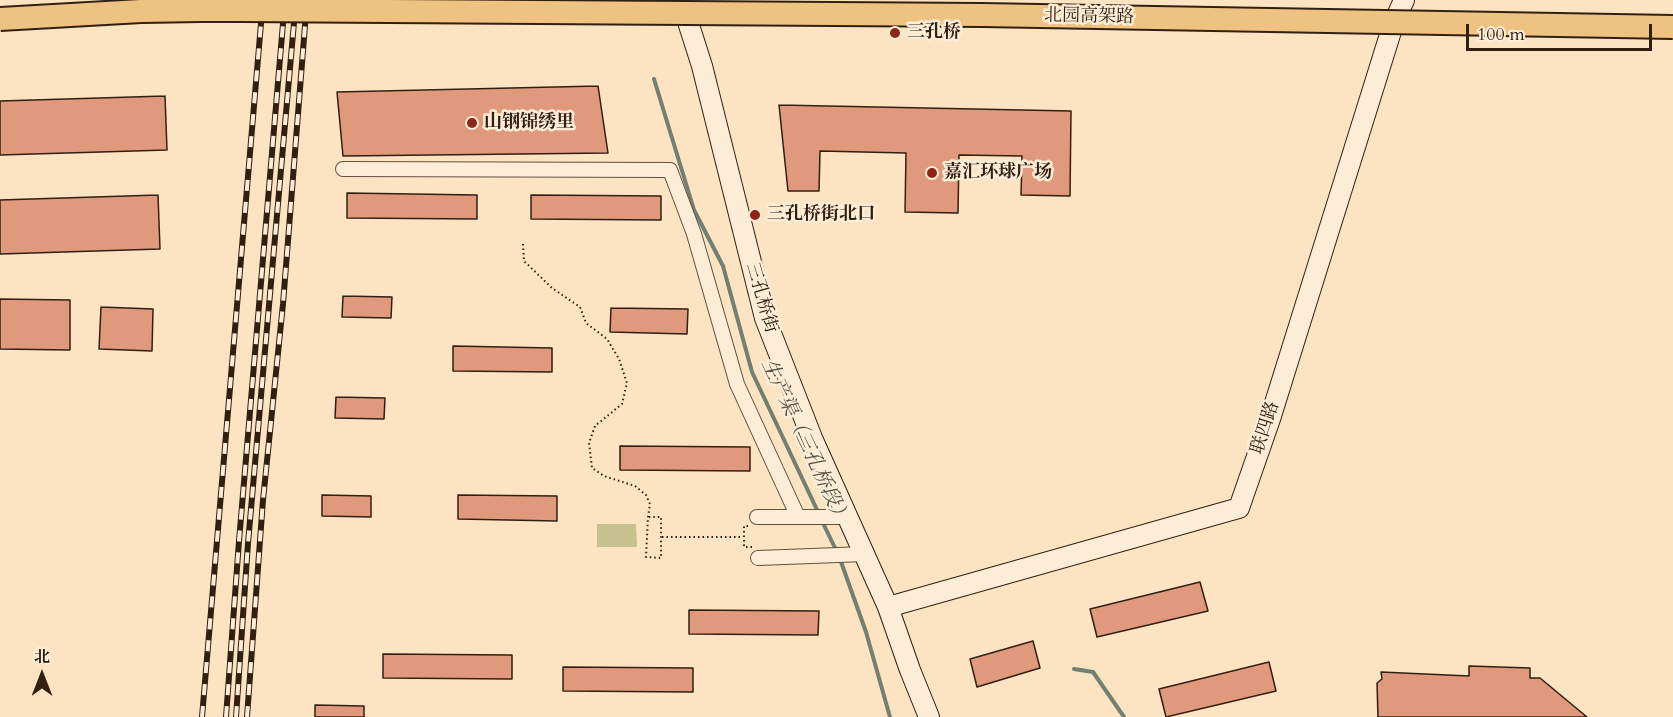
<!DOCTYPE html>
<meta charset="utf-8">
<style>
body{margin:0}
#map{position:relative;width:1673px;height:717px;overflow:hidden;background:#fce3c1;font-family:Cardo,"Noto Serif SC",serif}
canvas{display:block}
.north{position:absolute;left:12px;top:645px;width:60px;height:60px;-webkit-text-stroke:4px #fdedd7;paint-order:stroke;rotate:0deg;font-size:16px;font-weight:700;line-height:24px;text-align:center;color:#312011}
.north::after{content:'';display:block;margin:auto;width:21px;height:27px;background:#312011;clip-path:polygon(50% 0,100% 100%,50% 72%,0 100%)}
.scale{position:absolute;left:1466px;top:24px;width:186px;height:27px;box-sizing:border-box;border:3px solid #312011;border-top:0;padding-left:8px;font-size:18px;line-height:21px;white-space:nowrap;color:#312011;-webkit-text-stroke:4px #fdedd7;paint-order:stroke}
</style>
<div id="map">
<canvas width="1673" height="717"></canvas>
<div class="north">北</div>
<div class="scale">100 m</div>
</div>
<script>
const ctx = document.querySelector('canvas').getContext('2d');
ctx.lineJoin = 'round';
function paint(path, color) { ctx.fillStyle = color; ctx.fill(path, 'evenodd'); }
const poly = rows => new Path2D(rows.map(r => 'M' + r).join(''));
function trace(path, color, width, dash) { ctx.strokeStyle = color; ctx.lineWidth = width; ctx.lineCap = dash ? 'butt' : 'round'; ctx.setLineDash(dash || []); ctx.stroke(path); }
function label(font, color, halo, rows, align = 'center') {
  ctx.font = font + ' Cardo,"Noto Serif SC",serif'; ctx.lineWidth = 5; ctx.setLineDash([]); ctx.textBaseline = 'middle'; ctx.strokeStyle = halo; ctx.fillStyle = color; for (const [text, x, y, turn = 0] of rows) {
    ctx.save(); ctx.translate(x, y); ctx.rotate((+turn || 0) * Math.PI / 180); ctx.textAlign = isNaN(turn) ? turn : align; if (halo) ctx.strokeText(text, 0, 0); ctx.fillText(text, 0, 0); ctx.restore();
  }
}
const green = poly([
 [597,524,636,524,637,547,597,547]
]);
const stream = poly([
 [654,79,694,210,723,266,752,372,819,514],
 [822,521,837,552],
 [840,559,866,632,890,717],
 [1074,669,1093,672,1124,717]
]);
const building = poly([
 [598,86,608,153,343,156,337,92,598,86],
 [165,96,167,150,0,155,0,101,165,96],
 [779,105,1071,111,1070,196,1021,195,1022,156,959,155,958,213,905,212,906,153,820,151,819,191,788,191,779,105],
 [347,193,477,195,477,219,347,218,347,193],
 [158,195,160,249,0,254,0,200,158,195],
 [531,195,661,196,661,220,531,219,531,195],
 [343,296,392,297,391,318,342,317,343,296],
 [0,299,70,300,70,350,0,349,0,299],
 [101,307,153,309,152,351,99,349,101,307],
 [611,308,688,309,687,334,610,332,611,308],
 [453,346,552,348,552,372,453,371,453,346],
 [336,397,385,398,384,419,335,418,336,397],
 [620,446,750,447,750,471,620,470,620,446],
 [322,495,371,496,371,517,322,516,322,495],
 [458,495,557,496,557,521,458,519,458,495],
 [1200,582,1208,611,1097,637,1090,609,1200,582],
 [689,610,819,611,818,635,689,634,689,610],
 [1033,641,1040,668,977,687,970,659,1033,641],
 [383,654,512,655,512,679,383,678,383,654],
 [1269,662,1276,691,1166,717,1159,689,1269,662],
 [1469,666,1530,668,1530,678,1540,678,1587,717,1378,717,1377,683,1382,679,1381,672,1469,676,1469,666],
 [563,667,693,668,693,692,563,691,563,667],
 [315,705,364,706,364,717,315,717,315,705]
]);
const path = poly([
 [523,244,524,261,552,288,580,307,586,323,607,339,619,359,627,383,622,404,595,426,589,443,592,468,604,476,635,486,646,495,650,504,648,517,646,557,661,558,661,517,648,517],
 [748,526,744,526,744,547,752,547],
 [662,537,743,537]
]);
const minor = poly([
 [343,169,670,170,694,234,737,384,798,517],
 [757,517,848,517],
 [758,558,865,554]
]);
const secondary = poly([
 [681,0,702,66,765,318,812,438,888,607,910,670,929,717],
 [888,607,1239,508,1270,419,1393,25,1404,0]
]);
const trunk = poly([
 [181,10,241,10]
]);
const rail = poly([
 [202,717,263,0],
 [226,717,239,541,285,0],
 [236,717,248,543,296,0],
 [247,717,263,500,283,304,307,0]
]);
const trunkBridge = poly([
 [241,10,982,15,1673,27],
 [0,19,141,11,201,10]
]);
const markers = [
 [895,33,6,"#8f2418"],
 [472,123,6,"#8f2418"],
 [932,173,6,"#8f2418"],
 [755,215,6,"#8f2418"]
];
const streetNames = [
 ["北园高架路",1089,17,1],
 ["三孔桥街",761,298,74],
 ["联四路",1266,428,-72]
];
const poiNames = [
 ["三孔桥",907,33],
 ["山钢锦绣里",484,123],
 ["嘉汇环球广场",944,173],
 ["三孔桥街北口",767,215]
];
const waterNames = [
 ["生产渠（三孔桥段）",804,442,65]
];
paint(green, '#c6c18e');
trace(stream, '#737f72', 4);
paint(building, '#e0997c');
trace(building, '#312011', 1.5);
trace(minor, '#64513d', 16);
trace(secondary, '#312011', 22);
trace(trunk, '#312011', 26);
trace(path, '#312011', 2, [1.5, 3]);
trace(minor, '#fdedd7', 14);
trace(secondary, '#fdedd7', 20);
trace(trunk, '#eec280', 22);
trace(rail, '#312011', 6);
trace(rail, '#fdedd7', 4, [11]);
trace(trunkBridge, '#312011', 26, []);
trace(trunkBridge, '#eec280', 22);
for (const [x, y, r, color] of markers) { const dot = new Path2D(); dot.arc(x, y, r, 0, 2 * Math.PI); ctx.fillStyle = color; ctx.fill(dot); trace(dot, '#fdedd7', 2); }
label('18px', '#312011', '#fdedd7', streetNames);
label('bold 18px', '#312011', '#fdedd7', poiNames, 'left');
label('italic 20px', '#524f41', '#fdedd7', waterNames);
</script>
